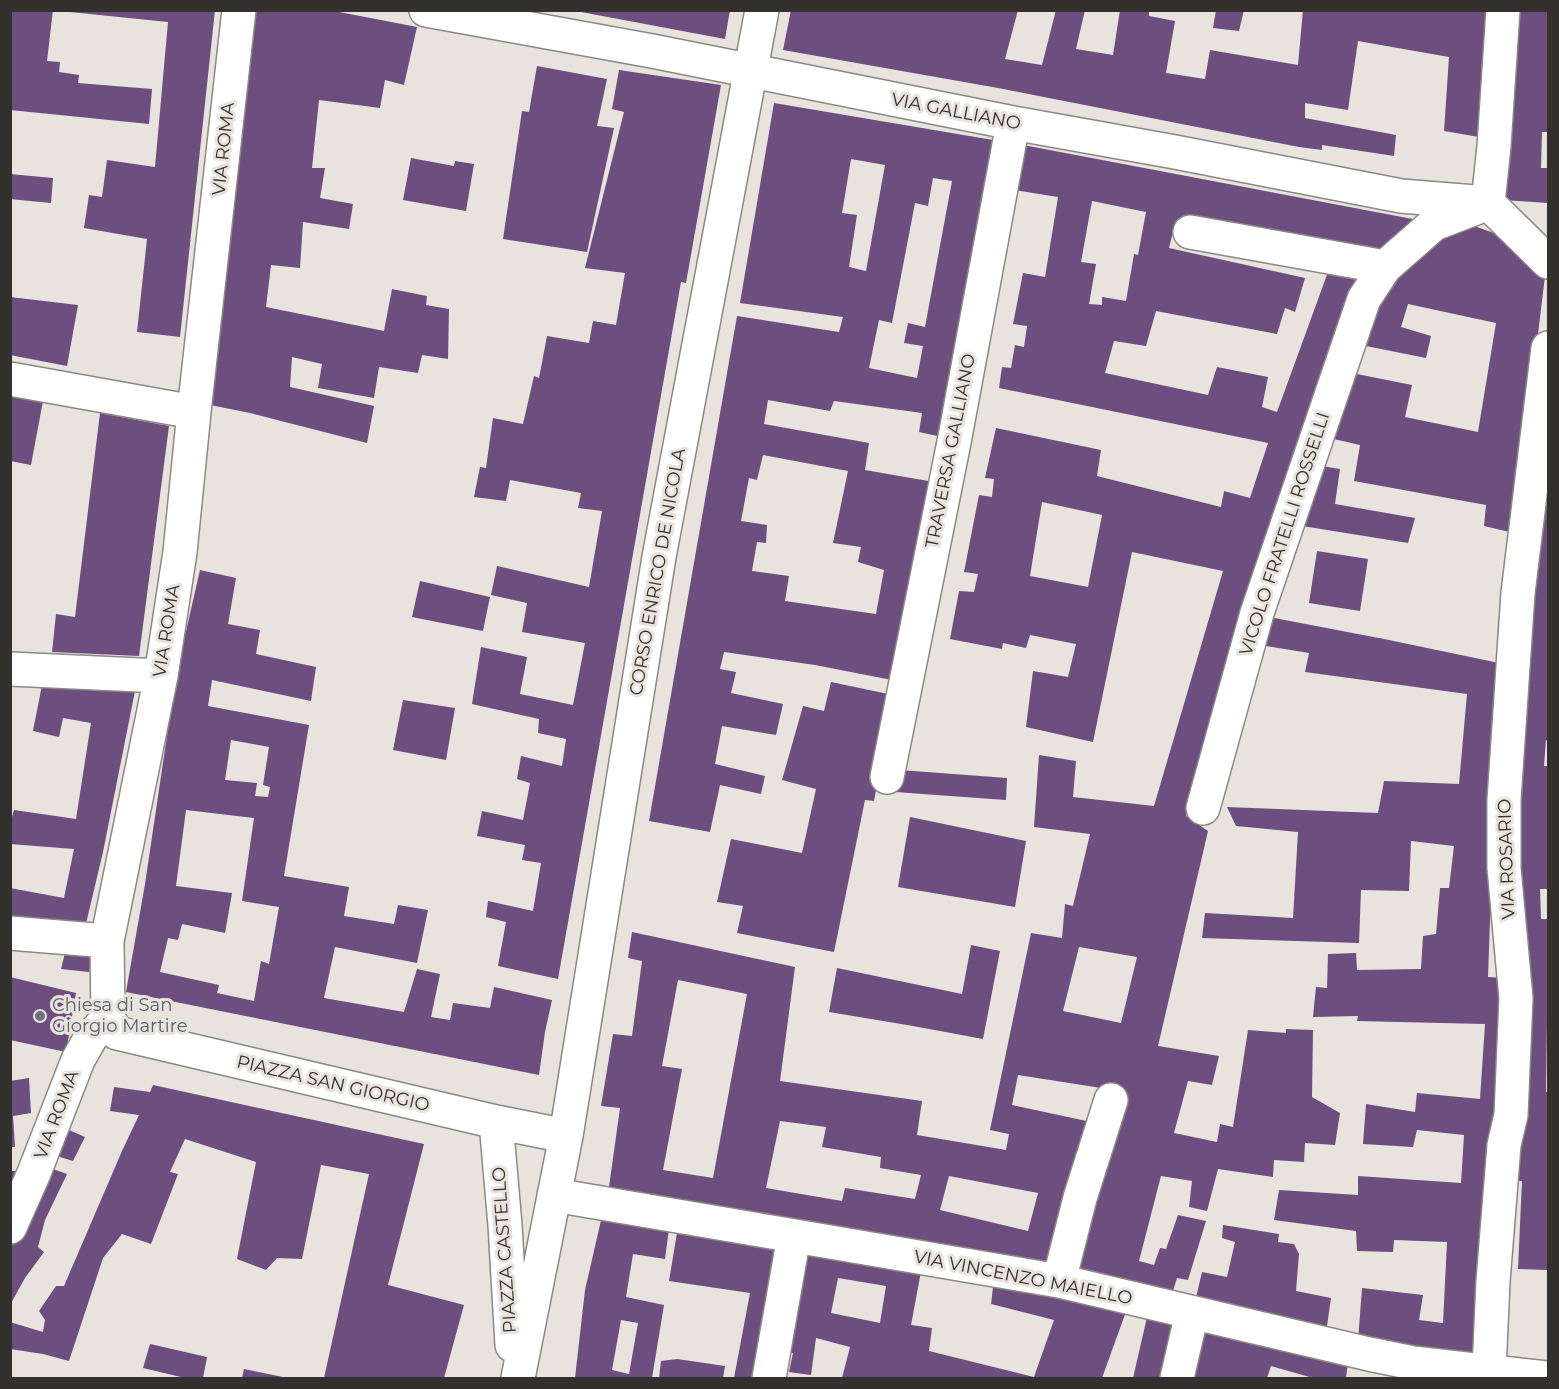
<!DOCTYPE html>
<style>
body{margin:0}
#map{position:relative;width:1559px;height:1389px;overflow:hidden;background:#e8e3dc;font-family:Montserrat,sans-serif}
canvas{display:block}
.frame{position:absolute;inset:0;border:12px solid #32312e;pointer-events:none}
</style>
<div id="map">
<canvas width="1559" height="1389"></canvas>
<div class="frame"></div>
</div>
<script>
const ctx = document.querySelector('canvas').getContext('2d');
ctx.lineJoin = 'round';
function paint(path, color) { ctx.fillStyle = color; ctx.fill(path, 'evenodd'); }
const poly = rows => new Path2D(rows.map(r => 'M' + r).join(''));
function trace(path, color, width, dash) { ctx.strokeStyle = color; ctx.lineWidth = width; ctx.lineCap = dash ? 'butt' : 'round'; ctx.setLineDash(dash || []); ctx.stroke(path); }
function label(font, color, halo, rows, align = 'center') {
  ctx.font = font + ' Montserrat,sans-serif'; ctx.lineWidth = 6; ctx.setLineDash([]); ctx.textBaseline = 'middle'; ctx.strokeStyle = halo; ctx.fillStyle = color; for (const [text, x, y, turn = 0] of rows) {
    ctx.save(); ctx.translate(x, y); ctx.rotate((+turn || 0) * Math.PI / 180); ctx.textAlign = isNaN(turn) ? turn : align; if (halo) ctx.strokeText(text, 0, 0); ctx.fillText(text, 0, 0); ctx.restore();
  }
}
const building = poly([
 [10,10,53,10,47,61,60,62,59,72,79,75,78,83,152,89,149,124,10,110],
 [70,10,215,10,180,337,137,332,147,239,84,228,89,195,102,197,107,160,155,167,168,22,70,12],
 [256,10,329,10,417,27,404,85,385,80,380,108,319,100,312,168,325,168,320,198,353,204,349,229,303,222,300,268,271,265,266,307,384,331,392,289,427,296,426,305,449,309,448,359,422,355,418,373,379,367,374,398,318,388,322,364,292,357,290,387,374,406,367,443,250,413,210,405],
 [581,10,730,10,725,39,581,12],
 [791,10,1018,10,1005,59,1042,65,1056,10,1085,10,1076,49,1113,55,1120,10,1149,10,1149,16,1175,21,1166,73,1205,79,1210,50,1298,65,1303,10,1493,10,1485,138,1444,131,1449,57,1358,41,1348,110,1305,103,1305,118,1396,135,1394,156,1322,145,1322,150,1299,147,998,88,783,50],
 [1216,10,1244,10,1239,31,1213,28],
 [1514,10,1548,10,1548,132,1542,132,1541,168,1548,168,1548,203,1503,200],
 [537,66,607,79,597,126,614,128,587,252,503,239,522,111,529,112],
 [619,70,721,85,686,283,681,282,558,979,498,966,506,922,486,917,488,901,533,911,541,863,522,860,525,845,477,836,482,811,523,820,530,783,517,779,521,756,562,766,566,739,538,733,539,719,472,704,481,647,527,657,520,694,573,705,585,643,522,632,527,603,491,595,497,566,589,587,602,511,578,508,581,493,510,480,506,501,474,497,480,467,486,468,493,418,523,424,534,376,539,378,547,336,589,343,593,321,616,325,625,273,585,268,624,112,612,109],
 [774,103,999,141,942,437,919,432,922,413,834,401,830,411,768,400,764,424,869,443,865,470,934,482,897,681,815,665,724,652,720,669,736,672,731,693,783,704,776,735,722,726,715,764,765,776,761,794,720,785,710,832,649,821,737,316,839,332,843,317,740,303],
 [851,159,885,165,866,271,849,267,857,215,842,213],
 [933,178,952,181,925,327,908,323,904,343,923,346,917,378,869,368,879,320,892,323,915,203,928,206],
 [763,455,848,471,833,543,861,547,858,562,884,570,876,614,785,601,789,576,752,571,757,542,766,543,767,525,741,521,749,478,757,480],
 [1018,144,1423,221,1374,259,1176,220,1169,248,1305,278,1295,312,1285,308,1277,334,1156,311,1146,346,1114,341,1105,373,1208,395,1217,367,1268,377,1262,407,1277,412,1332,261,1364,272,1349,297,1313,394,1273,514,1186,816,1208,831,1158,1046,1219,1056,1212,1085,1188,1081,1174,1133,1217,1142,1220,1124,1233,1127,1248,1030,1286,1033,1286,1029,1313,1030,1312,1097,1340,1113,1335,1145,1305,1143,1304,1162,1274,1160,1273,1177,1218,1169,1207,1211,1189,1207,1192,1181,1161,1176,1139,1261,1154,1265,1160,1248,1166,1249,1178,1215,1206,1221,1188,1280,1177,1278,1171,1297,1075,1274,1100,1169,1127,1092,1018,1075,1012,1105,1091,1122,1051,1268,609,1187,620,1108,601,1106,613,1034,632,1036,642,961,628,958,632,932,795,967,780,1081,922,1101,917,1135,1006,1150,1009,1134,990,1130,1031,933,1062,938,1065,904,1073,906,1090,834,1034,827,1039,755,1076,761,1073,797,1154,806,1223,571,1132,552,1093,742,1026,727,1033,671,1068,677,1076,644,1030,635,1026,648,1003,643,1002,649,950,639,959,591,974,592,978,574,964,572,979,495,992,497,994,479,985,478,996,428,1101,450,1097,476,1221,507,1224,491,1250,498,1268,443,999,388,1002,367,1011,368,1015,345,1024,347,1027,326,1013,324,1023,273,1045,277,1058,197,1008,189],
 [1092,201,1146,212,1138,255,1134,254,1126,301,1102,297,1102,305,1089,304,1096,264,1081,262],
 [1042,502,1102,515,1088,587,1030,576],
 [1079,947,1137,957,1121,1023,1063,1011],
 [678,980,747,994,713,1178,663,1170,682,1069,662,1066],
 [780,1121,826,1127,822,1147,881,1157,880,1168,921,1175,915,1199,845,1188,842,1201,766,1188],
 [949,1176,1038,1193,1028,1231,940,1210],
 [411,158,454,166,455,161,474,164,466,211,403,200],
 [10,174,53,178,51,203,10,199],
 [1471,225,1494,233,1545,276,1514,533,1484,526,1486,505,1354,481,1360,445,1325,437,1347,372,1412,385,1405,417,1478,432,1496,323,1408,304,1401,327,1431,336,1426,358,1356,344,1370,308,1417,250],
 [10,297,78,305,67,366,10,355],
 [10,395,43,401,31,465,10,461],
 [100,413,169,426,139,656,52,652,56,614,75,617],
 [1548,417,1548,741,1546,740,1544,766,1548,766,1548,889,1540,889,1541,919,1548,919,1548,1021,1547,1021,1546,1092,1548,1092,1548,1270,1518,1269,1522,1181,1512,1181,1513,1137,1524,1137,1527,967,1510,860],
 [1316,465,1340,469,1335,504,1415,518,1408,543,1296,525],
 [1317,551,1368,559,1360,611,1309,603],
 [200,570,236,578,228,624,260,630,256,654,316,667,311,701,212,680,208,706,309,725,284,876,349,887,344,916,394,924,398,905,428,910,417,963,335,947,324,998,404,1012,417,969,440,974,431,1017,450,1020,453,1003,490,1008,494,987,552,1000,545,1032,539,1075,126,992,145,884,176,675],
 [231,740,269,747,263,785,270,787,268,797,255,796,257,783,225,780],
 [186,810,254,818,242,901,279,907,269,964,261,961,254,1001,217,993,219,985,160,972,168,938,178,940,182,924,225,933,232,893,176,886],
 [420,581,490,597,483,631,412,617],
 [1269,617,1384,639,1499,663,1488,977,1507,978,1503,1122,1491,1122,1481,1357,1358,1341,1362,1288,1423,1295,1419,1320,1443,1323,1447,1242,1394,1240,1393,1252,1357,1251,1356,1231,1274,1220,1279,1190,1358,1195,1358,1176,1461,1183,1464,1135,1417,1130,1413,1147,1363,1144,1366,1104,1415,1112,1417,1093,1480,1099,1485,1024,1357,1021,1358,1016,1313,1017,1316,987,1327,988,1328,954,1356,953,1357,970,1421,969,1423,936,1436,934,1440,888,1449,888,1454,846,1411,841,1409,891,1361,890,1359,943,1202,938,1205,913,1293,918,1298,832,1236,826,1227,807,1378,813,1384,781,1459,784,1467,694,1305,672,1309,653,1260,645],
 [831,682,893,695,874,801,865,800,834,952,737,933,743,906,717,902,731,839,802,853,816,789,782,780,803,706,824,711],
 [42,685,135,691,103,852,84,932,10,922,10,888,64,898,74,849,10,844,10,824,14,810,76,819,91,723,63,718,59,737,33,731],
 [403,700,455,708,446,760,393,750],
 [900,770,1007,778,1006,800,895,792],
 [910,817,1026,841,1015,907,898,887],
 [67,945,92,949,89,972,61,969],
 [971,945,1000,951,983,1039,913,1026,829,1012,837,968,962,994],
 [10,977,76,993,66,1052,10,1040],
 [29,1078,31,1113,13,1116,15,1147,10,1147,10,1081],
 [153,1085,424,1144,388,1285,464,1305,444,1378,324,1378,369,1174,321,1165,302,1259,277,1258,266,1270,237,1259,256,1162,185,1139,170,1172,178,1174,151,1244,122,1234,103,1258,69,1361,43,1354,10,1349,10,1322,43,1332,45,1320,39,1311,56,1286,64,1286,122,1151,139,1115,110,1111,114,1087,150,1092],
 [69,1130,85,1137,73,1161,57,1156],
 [50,1168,67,1174,45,1220,38,1247,44,1252,25,1278,10,1305,10,1250],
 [10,1171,23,1171,10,1200],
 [602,1216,669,1229,665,1259,633,1254,626,1297,664,1305,652,1378,575,1378,585,1290],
 [621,1320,638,1323,629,1374,612,1370],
 [1223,1225,1279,1234,1278,1242,1294,1244,1299,1254,1296,1291,1331,1298,1326,1333,1195,1302,1202,1272,1227,1277,1235,1242,1222,1238],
 [677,1233,723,1240,783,1246,765,1378,734,1378,750,1293,669,1281],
 [801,1244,922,1266,911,1325,932,1328,929,1351,1034,1377,1054,1320,991,1304,994,1279,1127,1309,1102,1378,842,1378,850,1347,816,1338,811,1375,789,1372,793,1353,787,1352],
 [838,1278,886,1286,880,1323,831,1313],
 [1148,1313,1182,1321,1169,1378,1133,1378],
 [1206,1331,1348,1362,1346,1378,1313,1378,1271,1366,1267,1378,1187,1378,1196,1338],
 [150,1344,207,1357,203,1378,185,1378,143,1368],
 [677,1359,725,1366,723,1378,659,1378,661,1361],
 [244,1369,283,1377,283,1378,242,1378]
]);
const minor = poly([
 [426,10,652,51,1013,123,1175,152,1401,196,1488,203],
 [1488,203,1494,146,1503,10],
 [1488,203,1548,262],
 [1190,232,1385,267],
 [10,379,194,412],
 [10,669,161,676],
 [887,777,955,437,1013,123],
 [1203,808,1257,613,1364,299,1385,267,1434,224,1481,206],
 [10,933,107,941],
 [108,1018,117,1033,496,1122,566,1136],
 [496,1122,505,1225,512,1345],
 [554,1195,1059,1281,1369,1354,1413,1363,1546,1378],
 [10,1227,34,1173,78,1060,91,1037,108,1018,107,941,161,676,180,552,194,412,239,10],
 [1059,1281,1080,1198,1111,1100],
 [1489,1371,1493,1281,1504,1145,1511,1115,1516,998,1504,868,1504,800,1518,593,1548,348],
 [518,1378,566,1136,659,557,762,10],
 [769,1378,794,1236],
 [1177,1378,1192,1313]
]);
const markers = [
 [40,1016,6,"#6b7280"]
];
const streetNames = [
 ["VIA GALLIANO",956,112,11],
 ["VIA ROMA",224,149,-84],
 ["TRAVERSA GALLIANO",951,451,-79],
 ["VICOLO FRATELLI ROSSELLI",1285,534,-72],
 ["CORSO ENRICO DE NICOLA",658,572,-80],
 ["VIA ROMA",167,631,-81],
 ["VIA ROSARIO",1507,859,-92],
 ["PIAZZA SAN GIORGIO",333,1084,13],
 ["VIA ROMA",57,1115,-69],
 ["PIAZZA CASTELLO",505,1250,-94],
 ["VIA VINCENZO MAIELLO",1023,1278,11]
];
const worshipNames = [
 ["Chiesa di San",52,1006],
 ["Giorgio Martire",52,1027]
];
paint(building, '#6c4e7f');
trace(minor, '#8c8882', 36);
trace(minor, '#fff', 33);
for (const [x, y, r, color] of markers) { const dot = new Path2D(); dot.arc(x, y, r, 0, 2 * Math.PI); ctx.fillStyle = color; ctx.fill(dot); trace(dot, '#e8e3dc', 2); }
label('18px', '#32312e', '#e8e3dc', streetNames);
label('18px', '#5b616d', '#e8e3dc', worshipNames, 'left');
</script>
